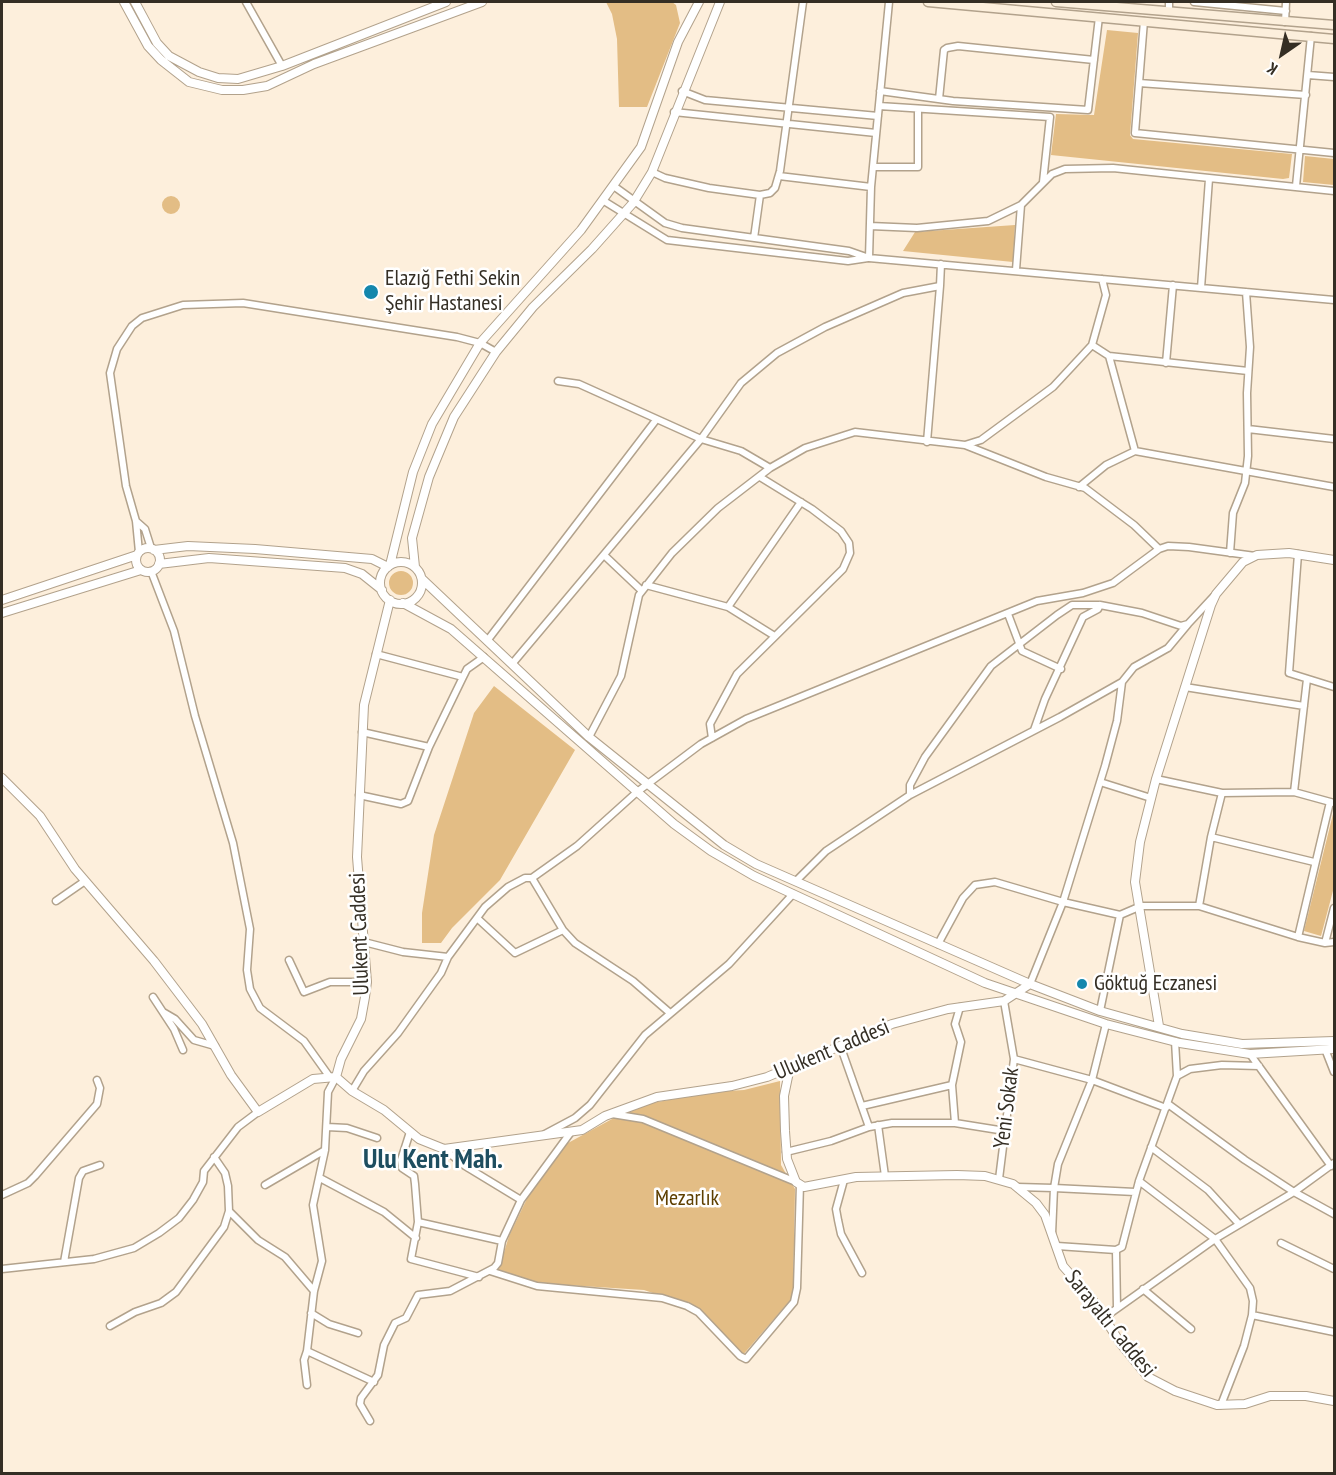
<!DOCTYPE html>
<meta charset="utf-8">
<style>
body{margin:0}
#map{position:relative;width:1336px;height:1475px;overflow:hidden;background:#fdefdc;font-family:"PT Sans Narrow",sans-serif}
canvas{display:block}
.frame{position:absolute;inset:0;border:3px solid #342e24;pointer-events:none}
.north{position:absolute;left:1252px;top:24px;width:60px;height:60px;-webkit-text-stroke:4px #fff;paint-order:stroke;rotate:214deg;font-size:16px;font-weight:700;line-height:24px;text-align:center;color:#342e24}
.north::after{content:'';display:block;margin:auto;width:21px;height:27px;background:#342e24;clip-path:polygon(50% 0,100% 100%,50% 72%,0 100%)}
</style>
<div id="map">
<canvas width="1336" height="1475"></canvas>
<div class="frame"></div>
<div class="north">K</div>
</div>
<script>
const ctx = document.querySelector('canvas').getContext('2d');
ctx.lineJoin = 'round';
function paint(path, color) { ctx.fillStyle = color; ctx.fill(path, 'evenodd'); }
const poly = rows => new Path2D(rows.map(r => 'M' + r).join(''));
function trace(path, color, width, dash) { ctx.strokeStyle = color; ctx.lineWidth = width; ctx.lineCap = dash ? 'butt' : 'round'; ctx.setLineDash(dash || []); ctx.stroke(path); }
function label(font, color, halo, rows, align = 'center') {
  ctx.font = font + ' "PT Sans Narrow",sans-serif'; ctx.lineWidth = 5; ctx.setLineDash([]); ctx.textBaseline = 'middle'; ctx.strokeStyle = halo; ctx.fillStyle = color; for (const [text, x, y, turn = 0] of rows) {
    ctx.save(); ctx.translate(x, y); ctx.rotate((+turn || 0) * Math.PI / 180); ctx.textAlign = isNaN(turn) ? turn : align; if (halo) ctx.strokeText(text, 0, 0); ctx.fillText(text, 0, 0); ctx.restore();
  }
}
const green = poly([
 [606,2,672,2,676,5,680,23,647,107,619,107,617,39,612,14],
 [1107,30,1138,33,1130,135,1133,139,1292,154,1289,178,1283,179,1051,155,1056,114,1094,115],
 [1305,156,1334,159,1334,185,1303,182],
 '162 205a9 9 0 1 1 18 0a9 9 0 1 1-18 0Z',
 [1015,225,1013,262,903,251,915,232],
 '389 583a12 12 0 1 1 24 0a12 12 0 1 1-24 0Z',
 [494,686,575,750,500,880,452,928,441,943,422,943,422,913,434,835,474,713],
 [1334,810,1334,887,1321,936,1304,931],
 [780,1081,781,1165,795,1189,793,1297,742,1356,700,1309,644,1290,535,1283,498,1272,509,1236,534,1184,568,1143,612,1119,652,1103,711,1092,744,1090]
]);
const minor = poly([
 [246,2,282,66],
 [1194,2,1286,11],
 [1169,12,1169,2],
 [1144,21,1135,133,1334,153],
 [1285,22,1286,2],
 [1308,75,1334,77],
 [1139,83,1306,95],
 [682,91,705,100,878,116],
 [880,91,953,101,1088,110,1099,17],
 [939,99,944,50,947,48,958,46,1094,60],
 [879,106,1050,117,1043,182],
 [674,112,876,133],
 [873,167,918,167,918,109],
 [652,172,665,178,709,188,760,195,770,193,775,188,780,171,803,2],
 [779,176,871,187],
 [1296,186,1311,36],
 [615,187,665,223,682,228,849,251,869,258,1334,300],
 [604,201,667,240,848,261,868,258],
 [870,226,917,228,988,221,1021,205,1052,174,1065,169,1113,168,1334,191],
 [754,238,760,195],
 [869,258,871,187,889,2],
 [1016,270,1021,205],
 [1201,288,1209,179],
 [1092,345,1109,356,1248,371],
 [1109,356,1135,451],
 [1166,363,1173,285],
 [558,381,579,384,701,439,741,451,770,468],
 [1248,429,1334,439],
 [927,442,940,286],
 [965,445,1046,477,1085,488,1134,525,1159,549],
 [1079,487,1106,465,1135,451,1334,487],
 [136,521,145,529,151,548],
 [139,552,136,521,126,486,110,373,117,349,132,326,142,318,183,305,243,303,457,337,480,343,496,352],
 [1230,553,1233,513,1245,483,1248,456,1247,393,1250,347,1246,292],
 [1298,554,1289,673,1334,687],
 [604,555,642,591],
 [151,571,174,631,195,716,233,843,250,929,247,970,250,989,260,1008,304,1041,329,1076],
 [646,585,728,607,773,635],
 [728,607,801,502],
 [1008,614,1022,651,1061,669],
 [487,641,656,420],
 [376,654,463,677],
 [512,664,701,439,741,383,777,353,825,327,903,293,940,286,941,264],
 [1185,687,1304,706],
 [1034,730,1045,699,1083,617,1098,609,1100,605],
 [362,732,429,747],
 [589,737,621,676,639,595,672,553,718,508,770,468,805,448,855,432,965,445,981,440,1053,387,1092,345,1106,295,1102,279],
 [712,738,710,724,737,674,843,569,850,553,849,543,841,531,812,509,760,477],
 [1156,779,1222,793,1294,792,1334,803],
 [1100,782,1151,798],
 [1294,792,1307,679],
 [359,795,401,804,408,801,429,747,463,677,467,669,484,657],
 [910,795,910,785,925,757,991,666,1057,615,1072,605,1100,605,1142,613,1181,626,1188,624,1214,596],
 [1211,837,1314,862],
 [532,878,563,930,575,943,633,981,670,1013],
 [797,880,826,851,910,795,1060,717,1122,682],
 [56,901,85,881],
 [1199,906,1211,837,1222,793],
 [477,918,515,953,563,930],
 [1298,937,1330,802],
 [364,942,403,952,448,957,485,907,508,887,525,878,532,878,577,846,637,792,701,744,746,719,1037,601,1083,593,1113,583,1159,549,1168,546,1189,547,1255,556],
 [1325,943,1334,908],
 [938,944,963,898,975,885,995,882,1063,902,1120,915,1141,906,1199,906,1298,937,1325,943,1334,942],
 [289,960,304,992,330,982,367,982],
 [1030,984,1063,902,1105,766,1117,721,1122,682,1134,667,1168,648,1188,624],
 [153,997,174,1029,183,1050],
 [1100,1011,1120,915],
 [163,1012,175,1019,194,1040,215,1046],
 [840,1045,869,1127],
 [1325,1049,1334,1072],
 [1250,1054,1331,1166],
 [1014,1059,1092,1080,1166,1108],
 [1177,1076,1190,1069,1222,1065,1259,1066],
 [336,1077,328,1092,325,1150,313,1205,322,1261,314,1291,307,1351,374,1382],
 [352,1091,364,1071,398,1033,441,973,448,957],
 [1168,1104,1245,1160,1294,1192,1334,1214],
 [862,1106,952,1085],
 [612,1114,643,1119,796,1182],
 [955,1123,952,1085,961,1042,955,1024,960,1007],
 [878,1125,885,1176],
 [327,1127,347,1128,377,1138],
 [410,1132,401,1160,402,1168,414,1176,415,1184,418,1222,411,1259,479,1277],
 [545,1134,575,1118,590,1105,645,1035,729,964,793,894],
 [1151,1147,1208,1190,1239,1224],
 [444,1149,465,1166,521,1200],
 [786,1152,831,1141,869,1127,892,1123,955,1123,1005,1131],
 [320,1178,384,1212,416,1238],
 [999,1179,1014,1059,1004,1001],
 [844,1180,836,1209,838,1220,841,1234,862,1273],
 [1139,1181,1215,1239,1250,1288,1253,1301,1252,1315,1334,1332],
 [265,1185,325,1150],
 [1017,1187,1054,1188,1058,1164,1092,1080,1106,1024],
 [2,1195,28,1183,35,1176,97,1104,100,1088,97,1080],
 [229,1211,258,1240,285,1257,314,1291],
 [418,1222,502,1241],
 [1052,1234,1054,1188,1135,1192],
 [1281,1243,1334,1269],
 [1057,1246,1116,1250,1122,1247,1139,1181,1177,1076,1175,1041],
 [1116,1250,1117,1308],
 [64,1262,79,1178,83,1171,100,1165],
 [2,1269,94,1259,134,1248,159,1233,179,1218,193,1200,203,1182,204,1171,238,1127,258,1112],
 [490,1271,537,1286,662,1298,687,1306,698,1312,740,1356,746,1359,794,1302,797,1288,800,1184],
 [1143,1289,1191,1329],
 [311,1313,329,1324,358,1333],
 [1105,1317,1215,1239,1294,1192,1334,1163],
 [110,1326,135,1312,161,1303,176,1292,224,1227,229,1211,228,1186,225,1173,214,1157],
 [307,1351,304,1360,307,1385],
 [1221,1405,1244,1346,1252,1315],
 [370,1421,360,1404,361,1398,378,1375,384,1345,395,1323,406,1318,418,1295,450,1291,494,1268,498,1263,502,1241,521,1200,571,1132]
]);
const tertiary = poly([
 [124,2,148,46,161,60,189,82,222,90,243,90,267,86,314,64,482,2],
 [135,2,157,43,169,56,199,72,218,78,238,79,282,66,446,2],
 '136 560a12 12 0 1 1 24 0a12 12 0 1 1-24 0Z',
 [154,550,188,546,255,549,372,559,388,567],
 '380 583a21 21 0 1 1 42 0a21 21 0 1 1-42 0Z',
 [159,564,209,558,345,568,362,574,382,590],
 [390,565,413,472,432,424,480,343,581,230,641,147,678,42,699,2],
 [415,567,412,538,429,477,454,417,496,352,533,307,592,249,633,203,652,172,720,2],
 [422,579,589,737,724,845,756,864,1030,984,1100,1011,1182,1034,1242,1044,1334,1041],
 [2,600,137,555],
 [390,600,364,705,357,857,367,982,365,997,361,1019,341,1059,336,1077,352,1091,384,1110,419,1139,444,1149,582,1130,605,1116,657,1097,732,1086,767,1077,892,1024,948,1009,1004,1001,1030,984],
 [403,603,451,629,674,824,711,851,754,876,985,983,1106,1024,1180,1043,1250,1054,1334,1049],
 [2,613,141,570],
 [2,778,40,816,75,869,154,961,202,1024,231,1075,258,1112,313,1079,336,1077],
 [1159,1026,1135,882,1140,842,1156,779,1211,605,1216,594,1243,562,1257,555,1289,553,1334,560],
 [790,1067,784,1096,785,1131,787,1159,796,1182,804,1187,856,1177,957,1175,985,1176,1013,1184,1036,1203,1045,1215,1063,1266,1092,1299,1121,1344,1148,1377,1175,1391,1217,1405,1245,1404,1270,1396,1306,1396,1334,1401]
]);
const secondary = poly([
 [928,2,1334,39],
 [1056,2,1334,25]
]);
const markers = [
 [371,292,8,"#1487ad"],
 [1082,984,6,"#1487ad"]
];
const poiNames = [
 ["Elazığ Fethi Sekin",385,279],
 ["Şehir Hastanesi",385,304],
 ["Göktuğ Eczanesi",1094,984]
];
const streetNames = [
 ["Ulukent Caddesi",360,934,-92],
 ["Ulukent Caddesi",832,1050,-23],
 ["Yeni Sokak",1007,1108,-83],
 ["Sarayaltı Caddesi",1110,1324,51]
];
const parkNames = [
 ["Mezarlık",687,1199]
];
const districtNames = [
 ["Ulu Kent Mah.",433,1160]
];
paint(green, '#e3bd85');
trace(minor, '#b2a28c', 9);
trace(tertiary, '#b2a28c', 10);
trace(secondary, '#b2a28c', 11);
trace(minor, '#fff', 6);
trace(tertiary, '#fff', 8);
trace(secondary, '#fcefdc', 8);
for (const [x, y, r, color] of markers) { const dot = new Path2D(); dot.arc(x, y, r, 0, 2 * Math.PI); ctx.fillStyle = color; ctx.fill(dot); trace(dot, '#fff', 2); }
label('22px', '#342e24', '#fff', poiNames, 'left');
label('22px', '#342e24', '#fff', streetNames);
label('22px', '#5e3f00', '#fff', parkNames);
label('bold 28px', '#1e4e60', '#fff', districtNames);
</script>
